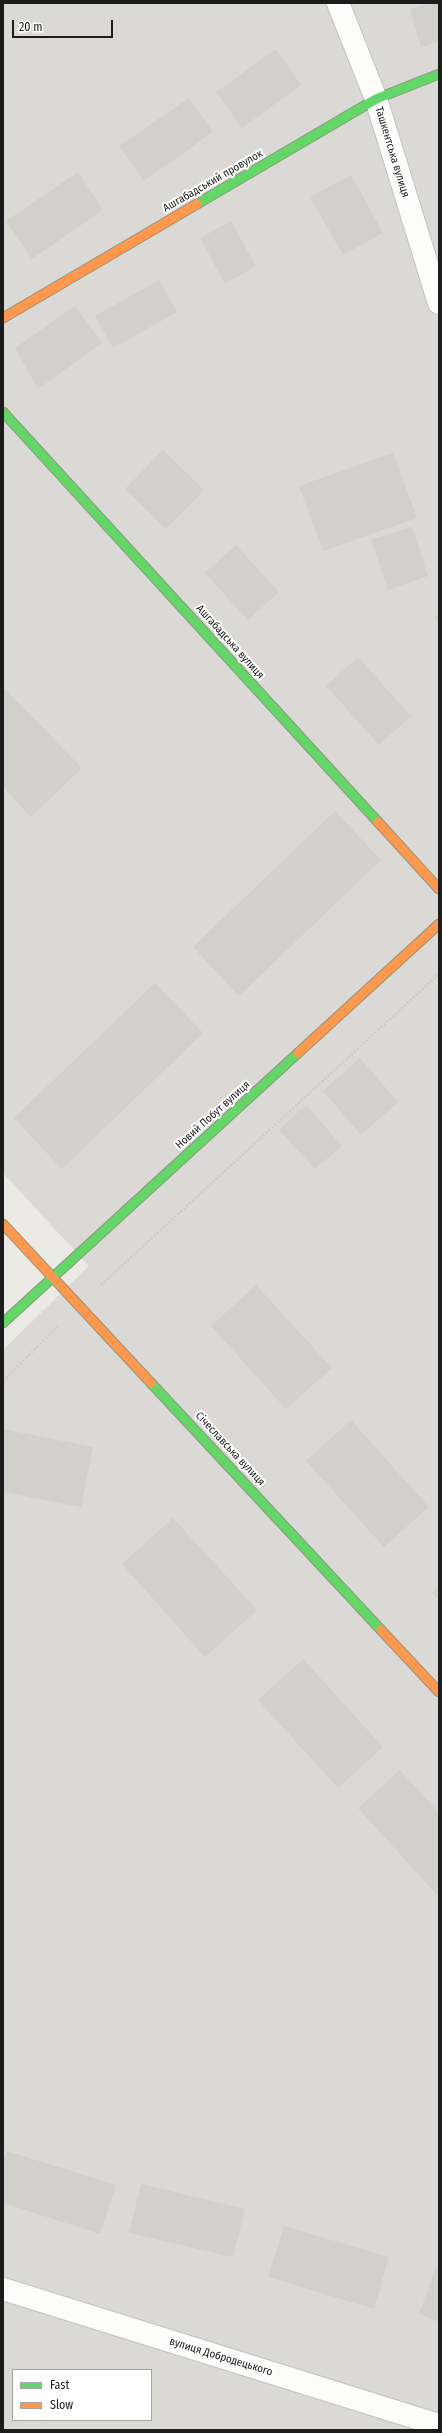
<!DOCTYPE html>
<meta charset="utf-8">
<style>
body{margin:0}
#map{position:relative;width:442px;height:2433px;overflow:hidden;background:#ebeae4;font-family:"Fira Sans Condensed",sans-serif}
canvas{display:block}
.frame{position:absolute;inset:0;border:4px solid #1c1c1c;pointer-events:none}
.legend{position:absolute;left:12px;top:2369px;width:140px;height:52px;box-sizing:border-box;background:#fff;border:1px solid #a4a4a4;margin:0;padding:5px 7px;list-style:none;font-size:12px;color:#1c1c1c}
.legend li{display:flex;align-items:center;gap:8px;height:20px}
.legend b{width:20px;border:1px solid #a4a4a4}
.scale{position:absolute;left:12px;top:20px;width:101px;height:18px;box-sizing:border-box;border:2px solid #1c1c1c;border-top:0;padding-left:5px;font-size:12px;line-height:14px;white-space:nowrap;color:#1c1c1c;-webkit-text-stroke:3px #fff;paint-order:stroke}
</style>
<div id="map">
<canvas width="442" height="2433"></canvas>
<div class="frame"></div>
<ul class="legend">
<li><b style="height:5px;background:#63d668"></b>Fast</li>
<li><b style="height:5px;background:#ff974d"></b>Slow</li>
</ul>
<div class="scale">20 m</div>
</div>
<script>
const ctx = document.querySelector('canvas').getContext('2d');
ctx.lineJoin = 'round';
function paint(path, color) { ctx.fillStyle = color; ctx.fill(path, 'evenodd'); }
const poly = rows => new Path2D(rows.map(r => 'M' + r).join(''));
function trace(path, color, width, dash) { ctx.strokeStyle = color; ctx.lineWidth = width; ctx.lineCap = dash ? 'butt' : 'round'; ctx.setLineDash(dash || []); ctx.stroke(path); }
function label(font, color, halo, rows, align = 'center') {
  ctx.font = font + ' "Fira Sans Condensed",sans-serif'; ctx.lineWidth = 4; ctx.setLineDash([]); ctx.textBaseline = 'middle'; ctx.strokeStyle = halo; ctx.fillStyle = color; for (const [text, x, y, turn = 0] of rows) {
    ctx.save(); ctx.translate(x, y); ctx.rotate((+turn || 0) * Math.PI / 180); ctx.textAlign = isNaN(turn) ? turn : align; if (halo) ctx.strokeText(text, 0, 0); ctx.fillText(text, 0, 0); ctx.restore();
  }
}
const residential = poly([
 [3,3,439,3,439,2430,3,2430,3,1350,89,1266,3,1173],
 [13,2370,151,2370,151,2420,13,2420]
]);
const building = poly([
 [432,3,439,3,439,42,421,47,410,9],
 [276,49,301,85,242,128,216,92],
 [189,98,213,132,144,181,119,146],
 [78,172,103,210,32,259,6,221],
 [351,175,383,233,343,255,310,197],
 [231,221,256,266,225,284,200,238],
 [159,280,177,312,113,348,95,316],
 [75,306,102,343,38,389,15,348],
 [163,450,204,490,166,529,125,489],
 [393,453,417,518,323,551,299,486],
 [412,527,428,576,388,590,371,540],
 [236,545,279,592,248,620,205,573],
 [439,615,439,631,434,616],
 [358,657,411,716,379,745,326,686],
 [3,687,82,768,31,817,3,787],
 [335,811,381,860,239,996,193,947],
 [155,983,203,1033,62,1169,14,1118],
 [360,1058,398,1102,361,1135,323,1091],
 [306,1105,342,1146,315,1169,279,1130],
 [256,1285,332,1368,286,1409,211,1326],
 [351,1420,429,1507,384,1547,306,1461],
 [3,1429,93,1447,81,1507,3,1492],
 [173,1518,257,1610,205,1657,122,1564],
 [439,1586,439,1600,432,1593],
 [303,1659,383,1747,338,1788,258,1700],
 [400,1770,439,1813,439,1893,437,1895,358,1808],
 [7,2151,116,2185,100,2234,3,2203,3,2162],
 [141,2184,245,2209,233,2257,129,2233],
 [284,2226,389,2257,374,2309,268,2277],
 [436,2268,439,2269,439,2322,419,2314]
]);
const path = poly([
 [101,1285,439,974],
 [3,1381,58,1326]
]);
const street = poly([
 [338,3,376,99,439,303],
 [3,2289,439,2425]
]);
const fast = poly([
 [197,204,376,99,439,74],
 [3,412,378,822],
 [3,1323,298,1053],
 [151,1383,381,1630]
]);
const slow = poly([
 [3,318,197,204],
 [378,822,439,889],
 [298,1053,439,924],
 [3,1224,151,1383],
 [381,1630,439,1692]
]);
const streetNames = [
 ["Ташкентська вулиця",392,152,73],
 ["Ашгабадський провулок",213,181,-30],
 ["Ашгабадська вулиця",230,642,48],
 ["Новий Побут вулиця",213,1115,-42],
 ["Січеславська вулиця",230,1449,47],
 ["вулиця Добродецького",221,2357,17]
];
paint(residential, '#dad9d6');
paint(building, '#d1d0cb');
trace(street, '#c3c3c0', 24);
trace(fast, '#90957c', 11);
trace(slow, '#90957c', 11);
trace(path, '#d6c9c4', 2.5, [2, 2]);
trace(street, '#fcfcfb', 22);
trace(fast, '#63d668', 9);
trace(slow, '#ff974d', 9);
label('11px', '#1c1c1c', '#fff', streetNames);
</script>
